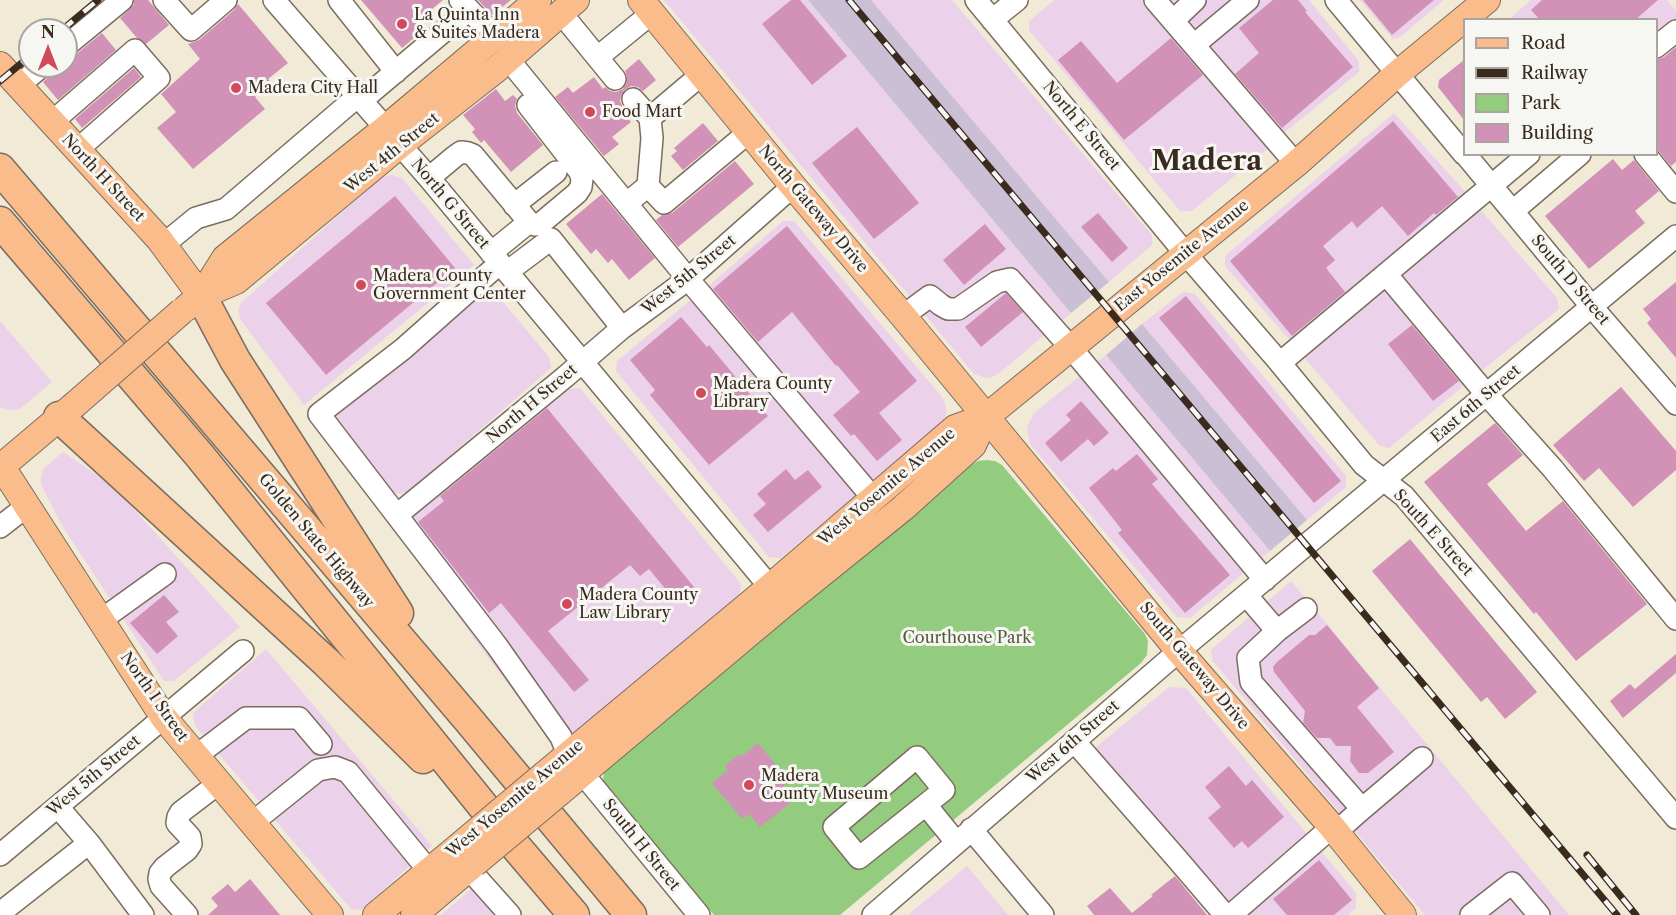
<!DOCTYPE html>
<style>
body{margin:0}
#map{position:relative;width:1676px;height:915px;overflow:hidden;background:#f1ead7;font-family:"Libre Caslon Text",serif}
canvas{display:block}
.legend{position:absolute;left:1463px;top:18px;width:195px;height:138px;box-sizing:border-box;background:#f6f6f2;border:2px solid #aba49d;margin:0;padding:8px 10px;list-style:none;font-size:18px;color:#3b2a1e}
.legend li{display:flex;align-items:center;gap:12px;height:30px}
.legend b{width:30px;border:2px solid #aba49d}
.north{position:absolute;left:18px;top:18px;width:60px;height:60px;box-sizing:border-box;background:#f6f6f2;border:2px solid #aba49d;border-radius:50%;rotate:0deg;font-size:16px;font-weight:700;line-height:24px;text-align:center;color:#3b2a1e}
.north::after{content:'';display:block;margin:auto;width:21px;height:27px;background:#d1495b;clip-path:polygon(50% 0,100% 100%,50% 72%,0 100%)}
</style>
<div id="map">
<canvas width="1676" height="915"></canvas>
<ul class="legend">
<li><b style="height:8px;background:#f9bc8a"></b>Road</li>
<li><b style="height:8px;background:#3b2a1e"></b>Railway</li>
<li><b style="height:16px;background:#93cb7f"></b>Park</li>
<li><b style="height:16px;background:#d291b7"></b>Building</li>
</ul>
<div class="north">N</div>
</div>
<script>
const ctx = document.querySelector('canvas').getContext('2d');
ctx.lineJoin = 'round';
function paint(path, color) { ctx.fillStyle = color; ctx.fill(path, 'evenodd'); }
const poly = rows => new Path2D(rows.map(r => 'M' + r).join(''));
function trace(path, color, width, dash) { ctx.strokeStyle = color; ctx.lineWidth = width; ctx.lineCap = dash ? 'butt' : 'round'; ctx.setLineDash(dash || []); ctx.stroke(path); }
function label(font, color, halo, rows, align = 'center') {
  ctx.font = font + ' "Libre Caslon Text",serif'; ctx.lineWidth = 6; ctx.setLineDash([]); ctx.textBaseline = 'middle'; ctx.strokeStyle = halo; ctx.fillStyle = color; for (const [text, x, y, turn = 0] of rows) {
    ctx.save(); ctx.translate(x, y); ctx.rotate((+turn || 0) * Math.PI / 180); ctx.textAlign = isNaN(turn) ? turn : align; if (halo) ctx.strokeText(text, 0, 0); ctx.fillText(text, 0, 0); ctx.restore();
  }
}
const built = poly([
 [664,0,808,0,1071,313,997,375,987,378,974,374],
 [871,0,952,0,1152,235,1152,245,1109,282],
 [1054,0,1148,0,1271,146,1192,211,1180,211,1029,30,1029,21],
 [1164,0,1309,0,1359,61,1359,72,1279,137],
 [1360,0,1444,0,1400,37,1393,39],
 [1531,0,1667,0,1676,11,1676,22,1657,38,1656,20,1508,20],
 [1394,113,1469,196,1293,344,1225,266,1225,256],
 [392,175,402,178,474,265,304,405,240,319,238,310,241,303,381,177],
 [1479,208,1557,298,1559,309,1480,372,1399,275],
 [783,221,794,221,942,397,946,406,946,414,943,423,871,483,705,289],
 [488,284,549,357,551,368,407,493,396,494,386,490,333,420,334,411],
 [1384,286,1467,383,1389,448,1380,446,1302,355],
 [1183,292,1195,294,1346,476,1346,487,1307,520,1142,324],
 [693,298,859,493,780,558,769,557,616,371,617,361],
 [0,321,52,382,20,409,10,410,0,407],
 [1106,355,1270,551,1190,618,1177,617,1030,444,1027,427,1034,413],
 [580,388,741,584,740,594,556,749,397,534,410,524,411,516,570,389],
 [63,452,113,486,240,627,174,681,164,681,63,527,41,485,41,477,43,469],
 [1291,581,1569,915,1425,915,1213,661,1211,652,1213,648],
 [266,649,432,846,361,910,351,909,195,726,193,713],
 [1169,687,1186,688,1356,893,1356,908,1348,915,1234,915,1095,748],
 [967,866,1008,915,908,915],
 [476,885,502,915,441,915]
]);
const industrial = poly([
 [808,0,871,0,1109,282,1071,313],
 [1142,324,1307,520,1270,551,1106,355]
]);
const green = poly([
 [987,460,995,461,1002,465,1145,634,1148,641,1147,655,1141,663,840,915,714,915,605,783,603,780,604,772,971,465,978,461]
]);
const building = poly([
 [134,0,148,0,169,25,146,44,137,38,120,18,130,9,134,5],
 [361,0,443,0,419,20,426,28,402,48],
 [478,0,511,0,492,15],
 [791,0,800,0,847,56,812,85,762,24],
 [1273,0,1298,0,1307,11,1305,12,1353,67,1282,128,1235,74,1259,53,1239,28],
 [1363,0,1434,0,1392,35],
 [1542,0,1658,0,1635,20,1540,20,1531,10],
 [238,4,288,63,268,79,272,84,255,97,265,109,193,169,157,128,176,112,161,94,200,59,188,44,199,40,234,10],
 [102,33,116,50,58,100,43,82,51,75,54,71,54,66,66,66,66,58,74,56],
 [1171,38,1203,75,1124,140,1058,60,1081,41,1117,83],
 [1676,47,1676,162,1671,166,1656,148,1656,60,1664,57],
 [639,59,656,80,643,91,638,87,631,86,624,90,621,96,620,101,623,107,620,109,631,122,612,137,619,144,604,156,555,97,568,87,573,93,594,77,603,89,605,87,610,91,616,92,623,89,627,83,627,76,625,71],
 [1464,60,1464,120,1438,87,1439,80],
 [134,68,141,77,82,128,75,119],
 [496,89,505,101,513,95,517,99,515,106,517,113,543,145,511,172,484,140,481,143,472,132,475,129,463,115],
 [1393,121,1458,197,1436,215,1434,213,1408,236,1382,206,1357,228,1352,221,1323,246,1335,260,1326,268,1345,292,1292,336,1230,261],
 [703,123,718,141,683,170,671,156,677,151,674,148],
 [857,127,919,203,874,239,812,163],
 [1613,159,1622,170,1634,160,1659,191,1635,211,1645,223,1589,269,1545,216],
 [735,161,754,184,678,247,656,220,662,215,672,213],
 [602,194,655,258,629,280,612,259,608,263,596,249,591,254,566,224],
 [395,196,455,268,326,375,266,303],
 [1098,213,1128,248,1112,262,1081,227],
 [985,224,1006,249,964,285,943,260],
 [787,226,917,381,879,413,902,440,877,461,854,434,851,436,833,415,860,392,837,365,836,366,792,312,758,342,713,289],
 [1676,282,1676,358,1647,323,1651,319,1643,309],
 [1006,293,1023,312,981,347,965,327],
 [1186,296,1341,481,1314,503,1159,318],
 [681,317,707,347,709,345,768,416,709,465,650,395,655,390,630,360],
 [1412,325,1459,381,1433,401,1388,344],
 [1621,387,1676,451,1676,470,1633,507,1599,468,1584,481,1553,445],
 [1081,401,1109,433,1094,446,1088,439,1061,462,1045,443,1071,420,1066,415],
 [547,408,694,587,676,602,649,569,640,576,630,565,548,631,589,680,574,692,501,603,489,613,418,522,444,501,440,496],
 [1495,423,1523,455,1487,484,1526,531,1563,501,1647,604,1576,661,1536,612,1534,614,1424,482],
 [1137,454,1158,479,1152,484,1230,575,1185,613,1118,533,1122,530,1089,488,1113,468,1116,471],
 [786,469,795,480,808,470,822,487,768,532,753,515,766,504,757,494],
 [1410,539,1537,692,1505,719,1487,697,1481,702,1372,571],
 [164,595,179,612,166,622,178,636,157,654,130,623],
 [1327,625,1379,688,1357,707,1394,752,1368,773,1359,773,1350,761,1351,746,1336,746,1330,738,1317,738,1303,723,1305,711,1274,672,1273,667,1277,662,1309,635,1315,635],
 [1676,654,1676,673,1623,718,1610,701,1630,684,1635,689],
 [758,743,789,781,783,787,794,800,760,827,749,814,742,819,712,783,728,770,725,766,739,754,741,757],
 [1229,766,1246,786,1252,780,1284,817,1248,848,1242,841,1234,848,1208,818,1221,807,1205,787],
 [1319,860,1352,900,1334,915,1287,915,1273,899],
 [1175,876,1207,915,1094,915,1087,906,1110,888,1132,913,1153,896,1151,895],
 [250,879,280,915,208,915,218,906,211,898,228,884,235,892]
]);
const minor = poly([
 [164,0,191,30,226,0],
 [274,0,429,178,780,599],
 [339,0,396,72],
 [460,0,495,37],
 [976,0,1185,253,1280,363,1364,465,1404,496,1676,818],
 [1155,0,1296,164],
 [1336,0,1464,154],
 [561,13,615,79],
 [992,20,1017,0],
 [1173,21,1195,0],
 [1194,45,1248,0],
 [66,46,122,0],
 [1656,47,1676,31],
 [598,57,652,13],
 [508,59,688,279,873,498],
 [18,86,42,66],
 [633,99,650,118,702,74],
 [362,100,469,10],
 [528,105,580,172,582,179,581,187,577,193,540,224,535,225,529,222],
 [52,122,135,50,159,78,77,150],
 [1465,154,1592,307,1676,404],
 [1645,154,1676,192],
 [429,178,454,157,461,152,468,153,473,155,529,222,491,253],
 [648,186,652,138,650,118],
 [627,203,648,186,664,203,749,132],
 [514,205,556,172],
 [1513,211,1580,154],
 [163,245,196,218,226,209,358,96],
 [500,263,403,349,319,414,497,646,561,737,568,755],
 [507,272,551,239,622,328],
 [1386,274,1487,395,1553,469,1676,619],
 [903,316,930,296,941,305,948,309,958,309,997,282,1010,279,1071,348,1265,580],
 [1280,363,1529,154],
 [397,515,565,377,622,328,688,279,793,186],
 [0,527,27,506],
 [1247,596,1277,631,1248,658,1251,682,1362,809,1422,758],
 [101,620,165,574],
 [1277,631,1306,609],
 [1074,741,1178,860,1225,915],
 [196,756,246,718,299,718,321,744],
 [917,757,944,790,859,858,834,827,917,757],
 [583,774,699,915],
 [926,805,956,842],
 [252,823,318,770,335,767,348,772,429,871],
 [971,829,1043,915],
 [1336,832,1362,809],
 [89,843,143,915],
 [0,855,243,651],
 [469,869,510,915],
 [0,913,89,843,58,807],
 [187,915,161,886,159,879,160,873,165,867,187,850,191,844,190,837,177,823,178,817,181,812,219,783],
 [873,915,1179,651,1676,236],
 [1231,915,1332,827],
 [1471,915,1512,883,1539,915]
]);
const major = poly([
 [641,0,793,186,903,316,1179,651,1332,827,1403,915],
 [0,65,159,239,201,296],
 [201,296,225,258,386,128,538,0],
 [186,308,201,296,236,281,400,145,498,68,576,0],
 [0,464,164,718,330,915],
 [0,470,2,466,72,407],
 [545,774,770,587,955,428,986,417,1296,164,1397,74,1487,0],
 [560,792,784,604,903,508,973,445,986,417],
 [376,915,458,847],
 [414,915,474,864]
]);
const highway = poly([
 [0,169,467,718,631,915],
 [0,222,200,456,517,848,574,915],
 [201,296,235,360,398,613],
 [59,417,326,662,423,758]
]);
const rail = poly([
 [849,0,1617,915],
 [62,30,98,0],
 [0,81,30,56],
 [1587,855,1636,915]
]);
const majorBridge = poly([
 [72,407,182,311],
 [458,847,545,774],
 [474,864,560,792]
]);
const markers = [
 [402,24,6,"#d1495b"],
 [236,88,6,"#d1495b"],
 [590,112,6,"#d1495b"],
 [361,285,6,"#d1495b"],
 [701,393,6,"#d1495b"],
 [567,604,6,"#d1495b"],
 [749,785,6,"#d1495b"]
];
const poiNames = [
 ["La Quinta Inn",414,15],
 ["& Suites Madera",414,33],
 ["Madera City Hall",248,88],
 ["Food Mart",602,112],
 ["Madera County",373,276],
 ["Government Center",373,294],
 ["Madera County",713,384],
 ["Library",713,402],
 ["Madera County",579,595],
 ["Law Library",579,613],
 ["Madera",761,776],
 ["County Museum",761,794]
];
const streetNames = [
 ["North E Street",1081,126,50],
 ["West 4th Street",392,153,-39],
 ["North H Street",103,178,47],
 ["North G Street",450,204,50],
 ["North Gateway Drive",813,209,50],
 ["East Yosemite Avenue",1182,256,-39],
 ["West 5th Street",689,275,-39],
 ["South D Street",1570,280,50],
 ["North H Street",532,404,-40],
 ["East 6th Street",1476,404,-40],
 ["West Yosemite Avenue",887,487,-40],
 ["South E Street",1433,533,48],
 ["Golden State Highway",316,541,50],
 ["South Gateway Drive",1194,666,50],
 ["North I Street",154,697,55],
 ["West 6th Street",1073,742,-41],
 ["West 5th Street",94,776,-40],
 ["West Yosemite Avenue",515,799,-40],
 ["South H Street",641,845,51]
];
const parkNames = [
 ["Courthouse Park",967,638]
];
const townNames = [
 ["Madera",1207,162]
];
paint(built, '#ecd1ea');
paint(industrial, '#cbbfd5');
paint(green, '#93cb7f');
paint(building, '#d291b7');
trace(minor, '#7b6d5f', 24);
trace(major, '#7b6d5f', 28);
trace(highway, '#7b6d5f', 33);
trace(minor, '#fff', 21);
trace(major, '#f9bc8a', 26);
trace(highway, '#f9bc8a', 30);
trace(rail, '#3b2a1e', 7);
trace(rail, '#f6f6f2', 4.5, [14]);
trace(majorBridge, '#7b6d5f', 28, []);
trace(majorBridge, '#f9bc8a', 26);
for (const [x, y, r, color] of markers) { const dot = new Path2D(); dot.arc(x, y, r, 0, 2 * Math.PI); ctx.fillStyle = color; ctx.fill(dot); trace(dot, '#f6f6f2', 2); }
label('16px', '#3b2a1e', '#f6f6f2', poiNames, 'left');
label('16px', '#3b2a1e', '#f6f6f2', streetNames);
label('16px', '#555a3b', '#f6f6f2', parkNames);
label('bold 28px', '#3b2a1e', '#f6f6f2', townNames);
</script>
